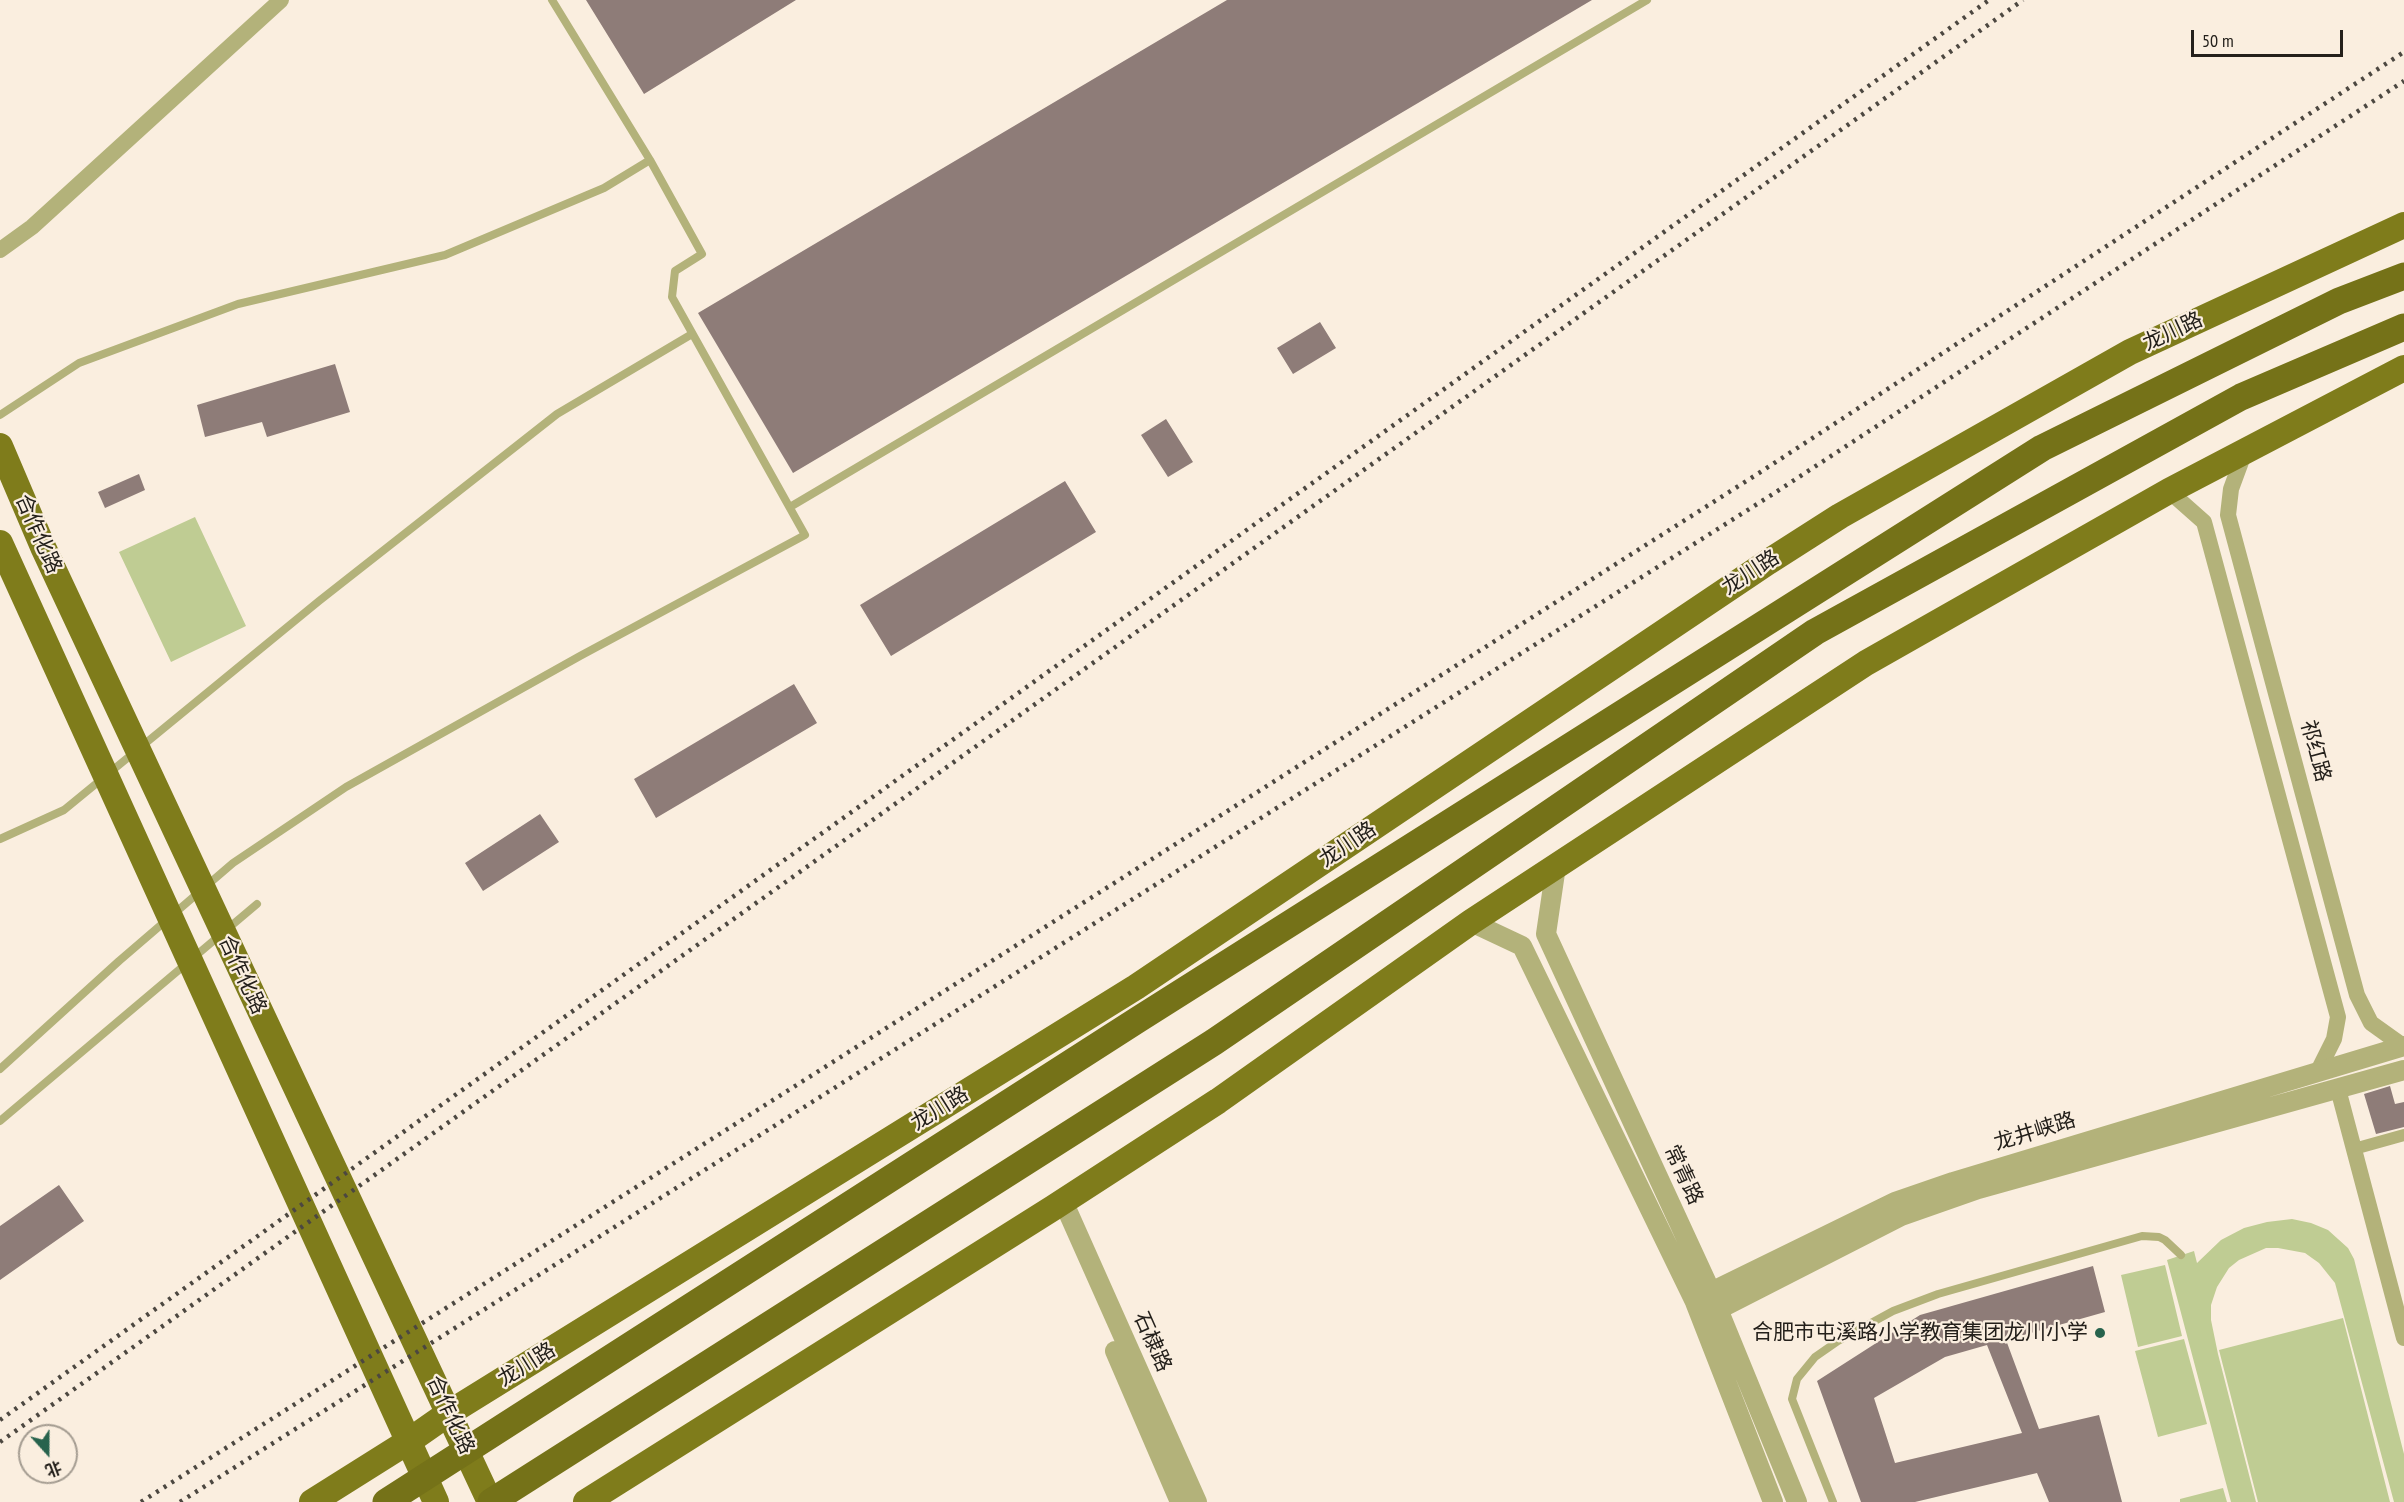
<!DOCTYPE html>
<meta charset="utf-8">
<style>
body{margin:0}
#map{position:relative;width:2404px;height:1502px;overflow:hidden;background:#faeedf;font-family:"PT Sans Narrow","Noto Sans SC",sans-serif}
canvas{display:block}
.north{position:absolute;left:18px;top:1424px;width:60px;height:60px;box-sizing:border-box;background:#faeedf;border:2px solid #a49c91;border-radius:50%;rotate:159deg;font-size:16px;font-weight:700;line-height:24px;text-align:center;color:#24201b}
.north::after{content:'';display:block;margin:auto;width:21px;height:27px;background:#27634d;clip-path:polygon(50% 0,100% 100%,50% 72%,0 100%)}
.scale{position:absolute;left:2191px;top:30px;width:152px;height:27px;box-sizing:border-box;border:3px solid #24201b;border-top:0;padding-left:8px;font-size:18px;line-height:21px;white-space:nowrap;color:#24201b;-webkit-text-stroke:4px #faeedf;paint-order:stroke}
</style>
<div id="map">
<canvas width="2404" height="1502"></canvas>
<div class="north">北</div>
<div class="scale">50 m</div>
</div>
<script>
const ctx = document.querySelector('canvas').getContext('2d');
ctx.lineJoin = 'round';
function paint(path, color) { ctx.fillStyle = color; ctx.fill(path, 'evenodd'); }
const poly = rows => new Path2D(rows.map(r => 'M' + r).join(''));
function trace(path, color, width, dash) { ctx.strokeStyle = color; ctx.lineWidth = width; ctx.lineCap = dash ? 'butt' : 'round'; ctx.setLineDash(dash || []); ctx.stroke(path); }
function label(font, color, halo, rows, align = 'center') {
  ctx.font = font + ' "PT Sans Narrow","Noto Sans SC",sans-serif'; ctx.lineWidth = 4.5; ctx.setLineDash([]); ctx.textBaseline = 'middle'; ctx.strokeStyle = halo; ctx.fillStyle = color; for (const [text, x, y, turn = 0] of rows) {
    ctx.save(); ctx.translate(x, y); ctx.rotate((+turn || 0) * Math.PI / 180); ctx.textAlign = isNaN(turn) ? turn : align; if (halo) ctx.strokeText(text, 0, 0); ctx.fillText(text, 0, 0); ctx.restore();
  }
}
const green = poly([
 [195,517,246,626,171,662,119,552],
 [2292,1219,2311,1223,2328,1230,2348,1248,2354,1259,2404,1454,2404,1502,2394,1502,2335,1283,2319,1263,2305,1253,2278,1248,2266,1248,2239,1260,2229,1268,2217,1287,2211,1305,2211,1320,2218,1354,2256,1502,2231,1502,2167,1260,2194,1251,2197,1263,2221,1240,2244,1228,2267,1222],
 [2165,1265,2182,1336,2138,1347,2121,1275],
 [2343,1318,2390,1502,2258,1502,2219,1350],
 [2184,1339,2207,1424,2158,1437,2135,1351],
 [2223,1488,2227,1502,2180,1502,2180,1499]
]);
const building = poly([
 [586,0,796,0,644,94],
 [1227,0,1592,0,793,473,698,313],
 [1320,322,1336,348,1293,374,1277,348],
 [335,364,350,412,267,437,262,422,205,437,197,405],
 [1166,419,1193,462,1168,477,1141,435],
 [139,474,145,490,105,508,98,492],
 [1065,481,1096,532,891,656,860,605],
 [794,684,817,723,656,818,634,779],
 [540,814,559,842,483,891,465,863],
 [2390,1086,2395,1104,2404,1102,2404,1127,2376,1134,2364,1094],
 [59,1185,84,1221,0,1280,0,1226],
 [2093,1266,2105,1312,2006,1340,2039,1429,2099,1415,2122,1502,2049,1502,2037,1473,1915,1502,1861,1502,1817,1381,1920,1315],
 [1987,1345,2022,1433,1895,1463,1874,1398,1945,1357]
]);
const service = poly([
 [0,415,79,363,238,304,445,255,604,188,650,160,552,0],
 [790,507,1647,0],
 [0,839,64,810,319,601,557,414,692,334],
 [0,1069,119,961,233,863,346,787,580,656,805,535,672,297,675,271,702,254,650,160],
 [0,1121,257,904],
 [1833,1502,1792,1399,1797,1379,1815,1357,1838,1341,1893,1311,1938,1294,2142,1236,2159,1237,2165,1240,2181,1255]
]);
const pedestrian = poly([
 [2354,1149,2404,1135]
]);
const minor = poly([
 [0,250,32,227,281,0],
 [2245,451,2231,489,2228,515,2357,995,2371,1023,2403,1046],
 [2169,491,2204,522,2338,1017,2334,1039,2318,1071],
 [2338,1089,2404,1338]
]);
const tertiary = poly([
 [1556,866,1546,934,1711,1292,1797,1502],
 [1471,922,1522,946,1695,1302,1773,1502],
 [1063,1201,1197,1502],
 [1695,1302,1711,1292,1895,1202,1953,1182,2404,1046],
 [1703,1321,1719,1309,1901,1216,1978,1189,2404,1070],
 [1115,1351,1180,1502]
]);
const primary = poly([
 [0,446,43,547,490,1502],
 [0,543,436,1502],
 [312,1502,409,1441,449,1413,1136,987,1768,562,1840,516,2130,352,2404,225],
 [586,1502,1053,1208,1218,1101,1471,922,1866,663,2169,491,2404,368]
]);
const trunk = poly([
 [386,1502,1139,1019,2042,448,2339,301,2404,276],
 [491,1502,1214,1042,1815,632,2241,397,2404,327]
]);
const rail = poly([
 [0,1420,1989,0],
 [0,1442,2023,0],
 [141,1502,1759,473,2404,52],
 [180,1502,1773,494,2404,81]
]);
const markers = [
 [2100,1333,6,"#27634d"]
];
const streetNames = [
 ["龙川路",2173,332,-25],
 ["合作化路",38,534,66],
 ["龙川路",1751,573,-33],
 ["祁红路",2315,751,75],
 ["龙川路",1348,845,-34],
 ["合作化路",242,975,65],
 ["龙川路",940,1109,-32],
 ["龙井峡路",2035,1132,-17],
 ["常青路",1683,1175,65],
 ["石棣路",1152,1342,66],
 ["龙川路",527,1365,-32],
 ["合作化路",450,1415,65]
];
const poiNames = [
 ["合肥市屯溪路小学教育集团龙川小学",2088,1333]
];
paint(green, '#bfcc93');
paint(building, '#8e7c78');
trace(service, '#b3b27a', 8);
trace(pedestrian, '#b3b27a', 12);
trace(minor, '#b3b27a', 16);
trace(tertiary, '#b3b27a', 20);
trace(primary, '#7f7c1b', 26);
trace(trunk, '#757218', 27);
trace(rail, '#4c4740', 4.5, [3, 6]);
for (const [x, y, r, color] of markers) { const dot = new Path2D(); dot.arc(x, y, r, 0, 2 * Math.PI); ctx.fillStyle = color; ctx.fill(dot); trace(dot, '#faeedf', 2); }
label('21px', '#24201b', '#faeedf', streetNames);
label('21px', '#24201b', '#faeedf', poiNames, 'right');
</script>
